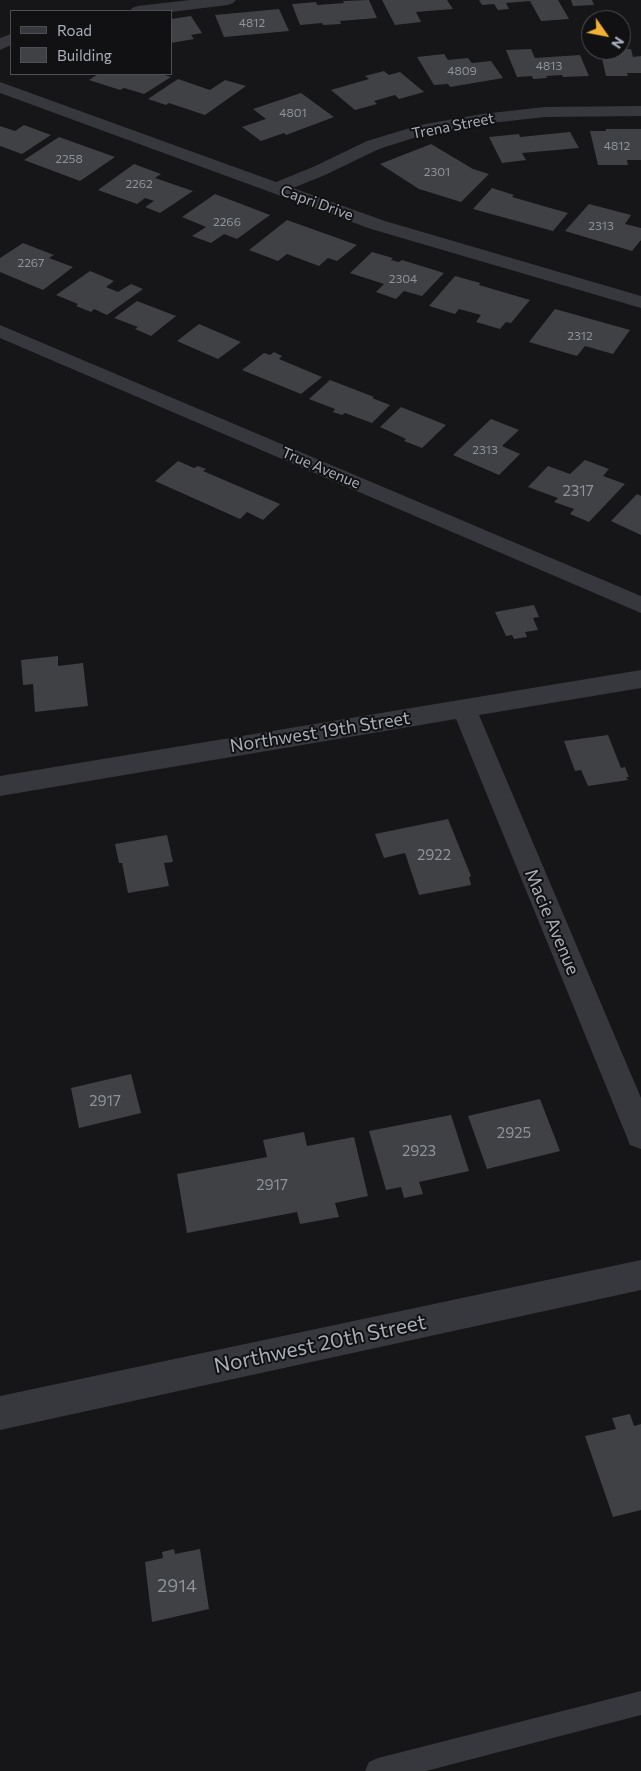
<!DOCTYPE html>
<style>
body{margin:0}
#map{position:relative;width:641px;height:1771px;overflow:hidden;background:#161618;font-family:Commissioner,sans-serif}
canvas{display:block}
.legend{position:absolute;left:10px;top:10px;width:162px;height:65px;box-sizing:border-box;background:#111113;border:1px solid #4d4f55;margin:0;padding:6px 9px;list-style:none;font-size:15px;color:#a8adb8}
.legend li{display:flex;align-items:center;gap:10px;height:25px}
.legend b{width:25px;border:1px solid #4d4f55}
.north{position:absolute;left:581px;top:10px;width:50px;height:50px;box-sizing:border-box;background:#111113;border:1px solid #4d4f55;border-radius:50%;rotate:123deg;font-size:14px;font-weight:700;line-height:20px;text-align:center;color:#a8adb8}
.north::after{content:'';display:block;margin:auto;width:18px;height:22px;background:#f2b134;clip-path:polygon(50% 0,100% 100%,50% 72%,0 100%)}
</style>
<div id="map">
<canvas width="641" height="1771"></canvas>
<ul class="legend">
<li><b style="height:6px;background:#37383d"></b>Road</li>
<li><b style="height:14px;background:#404145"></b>Building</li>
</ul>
<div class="north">N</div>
</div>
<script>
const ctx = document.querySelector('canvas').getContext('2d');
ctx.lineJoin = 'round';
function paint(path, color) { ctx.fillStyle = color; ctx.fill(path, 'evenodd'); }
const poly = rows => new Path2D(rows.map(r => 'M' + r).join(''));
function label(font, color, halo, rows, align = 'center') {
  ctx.font = font + ' Commissioner,sans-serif'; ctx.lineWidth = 4; ctx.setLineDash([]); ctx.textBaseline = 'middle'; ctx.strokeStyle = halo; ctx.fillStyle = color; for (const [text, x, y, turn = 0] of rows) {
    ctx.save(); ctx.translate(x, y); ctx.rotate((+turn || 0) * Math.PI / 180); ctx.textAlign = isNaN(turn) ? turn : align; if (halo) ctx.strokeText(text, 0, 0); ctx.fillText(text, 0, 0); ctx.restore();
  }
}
const building = poly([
 [369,0,377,18,340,21,341,24,323,25,322,23,300,25,292,4,316,2,317,5,344,3,343,1],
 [382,0,447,0,453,9,416,12,421,22,395,25],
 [479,0,558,0,569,19,541,21,530,1,506,3,509,9,498,10,494,4,482,5],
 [571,0,592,0,594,5,573,6],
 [279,9,289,31,224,37,215,15],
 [191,16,202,33,191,35,194,39,171,43,171,19],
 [531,49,535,58,580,55,589,76,563,77,562,75,546,76,547,78,533,79,532,76,517,77,506,50],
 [631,49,633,57,641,56,641,73,627,73,628,76,606,76,600,50],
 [444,54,448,60,468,58,472,63,491,61,503,78,450,87,448,84,434,85,417,57],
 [384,71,389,75,400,72,424,92,399,99,395,95,374,101,377,104,355,110,331,90,369,79,365,76],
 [98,74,161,74,171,77,144,94,124,88,120,90,89,80],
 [178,79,210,90,225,80,246,86,205,115,169,103,166,105,148,99],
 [301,93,334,117,286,135,284,133,261,141,242,127,266,119,253,109],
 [24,125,51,135,22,154,0,146,0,126,15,131],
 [606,129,641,129,641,160,627,160,628,165,598,165,590,131,606,131],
 [570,132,579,148,522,153,526,160,502,163,489,137,519,134,520,137],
 [59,137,115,157,80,181,24,160],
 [431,144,473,169,489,174,461,202,419,189,380,164],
 [134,164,161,174,155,178,193,191,160,213,145,207,154,201,145,198,137,204,98,190],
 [492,188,514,195,512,197,568,213,553,231,473,209],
 [215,194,270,215,237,239,224,234,211,243,192,236,206,227,182,217],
 [589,204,631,215,625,224,641,228,641,240,632,251,565,231],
 [287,220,357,245,337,261,328,258,319,266,287,254,278,261,249,250],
 [23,243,54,255,49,258,73,267,43,290,0,272,0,258],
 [372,252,393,258,391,260,399,262,402,260,444,273,422,296,404,291,396,299,376,292,384,284,350,273],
 [90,271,114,281,106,287,118,292,131,284,143,289,107,315,94,309,91,312,76,306,78,304,56,295],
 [455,276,480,283,479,285,530,300,511,323,506,322,500,329,476,322,481,315,459,309,455,314,429,306],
 [137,301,176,316,151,336,135,329,138,327,114,318],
 [555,309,630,330,613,354,585,346,577,356,529,342],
 [199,324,241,342,218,359,177,341],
 [274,352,282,356,279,359,322,377,301,394,242,370,264,353,270,355],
 [330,380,374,397,372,398,390,405,372,423,345,413,342,415,333,412,335,409,309,399],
 [401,407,446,425,422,448,404,441,406,439,380,427],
 [491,419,519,430,502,446,520,454,499,475,453,455],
 [585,460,609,469,603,476,625,484,589,522,570,514,574,509,554,502,558,498,528,487,548,466,570,474],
 [178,461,194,468,198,466,206,469,203,471,280,504,263,520,247,512,240,519,155,481],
 [637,494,641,496,641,535,611,521],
 [534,605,539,617,533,618,538,630,525,632,527,637,514,639,512,635,506,636,495,612],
 [58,656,58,666,83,663,88,706,35,712,33,684,23,685,21,660],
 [608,735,621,768,625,767,629,777,626,777,628,780,588,786,581,770,575,771,564,741],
 [448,819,471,876,469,877,471,885,419,895,405,853,384,858,375,834],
 [167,835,173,862,164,863,169,886,128,893,122,863,119,863,115,844],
 [131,1074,141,1113,79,1128,71,1088],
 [540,1099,560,1151,487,1169,468,1116],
 [451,1115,469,1171,419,1182,423,1194,404,1198,401,1187,386,1190,369,1131],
 [304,1132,307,1146,354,1137,368,1196,335,1203,339,1217,300,1224,297,1212,187,1233,177,1174,267,1157,263,1140],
 [630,1414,634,1426,641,1424,641,1510,613,1517,585,1436,616,1429,612,1418],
 [174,1549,175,1554,200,1549,209,1609,152,1622,145,1562,163,1558,162,1552]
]);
const service = poly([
 [641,1691,641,1715,426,1771,365,1771,369,1762,378,1758,641,1691]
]);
const minor = poly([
 [190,0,236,0,233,3,228,5,171,12,130,11,132,8,138,6,190,0],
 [11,34,11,45,0,50,0,38,11,34],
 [0,82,276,182,313,167,367,141,420,125,482,114,545,107,641,106,641,116,545,117,482,124,423,135,379,149,325,175,293,188,385,221,641,296,641,308,371,229,0,93,0,82],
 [0,325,641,596,641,613,0,338,0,325],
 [641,670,641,688,479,715,641,1098,641,1149,630,1145,626,1135,456,719,0,796,0,776,641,670],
 [641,1260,641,1290,0,1430,0,1396,641,1260]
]);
const farNumbernames = [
 ["4812",252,23],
 ["4813",549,66],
 ["4809",462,71],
 ["4801",293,113],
 ["4812",617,146],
 ["2258",69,159],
 ["2301",437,172],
 ["2262",139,184],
 ["2266",227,222],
 ["2313",601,226],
 ["2267",31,263],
 ["2304",403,279],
 ["2312",580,336],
 ["2313",485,450]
];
const farStreetnames = [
 ["Trena Street",453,126,-11],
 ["Capri Drive",317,203,20],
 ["True Avenue",321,468,23]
];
const numberNames = [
 ["2317",578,491],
 ["2922",434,855],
 ["2917",105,1101],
 ["2925",514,1133],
 ["2923",419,1151],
 ["2917",272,1185]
];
const streetNames = [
 ["Northwest 19th Street",320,732,-9],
 ["Macie Avenue",552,922,67]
];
const nearNumbernames = [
 ["2914",177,1586]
];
const nearStreetnames = [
 ["Northwest 20th Street",320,1344,-12]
];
paint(building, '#404145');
paint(service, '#37383d');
paint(minor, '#37383d');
label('12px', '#8e929b', null, farNumbernames);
label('15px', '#a8adb8', '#111113', farStreetnames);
label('15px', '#8e929b', null, numberNames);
label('18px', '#a8adb8', '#111113', streetNames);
label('18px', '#8e929b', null, nearNumbernames);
label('21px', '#a8adb8', '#111113', nearStreetnames);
</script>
